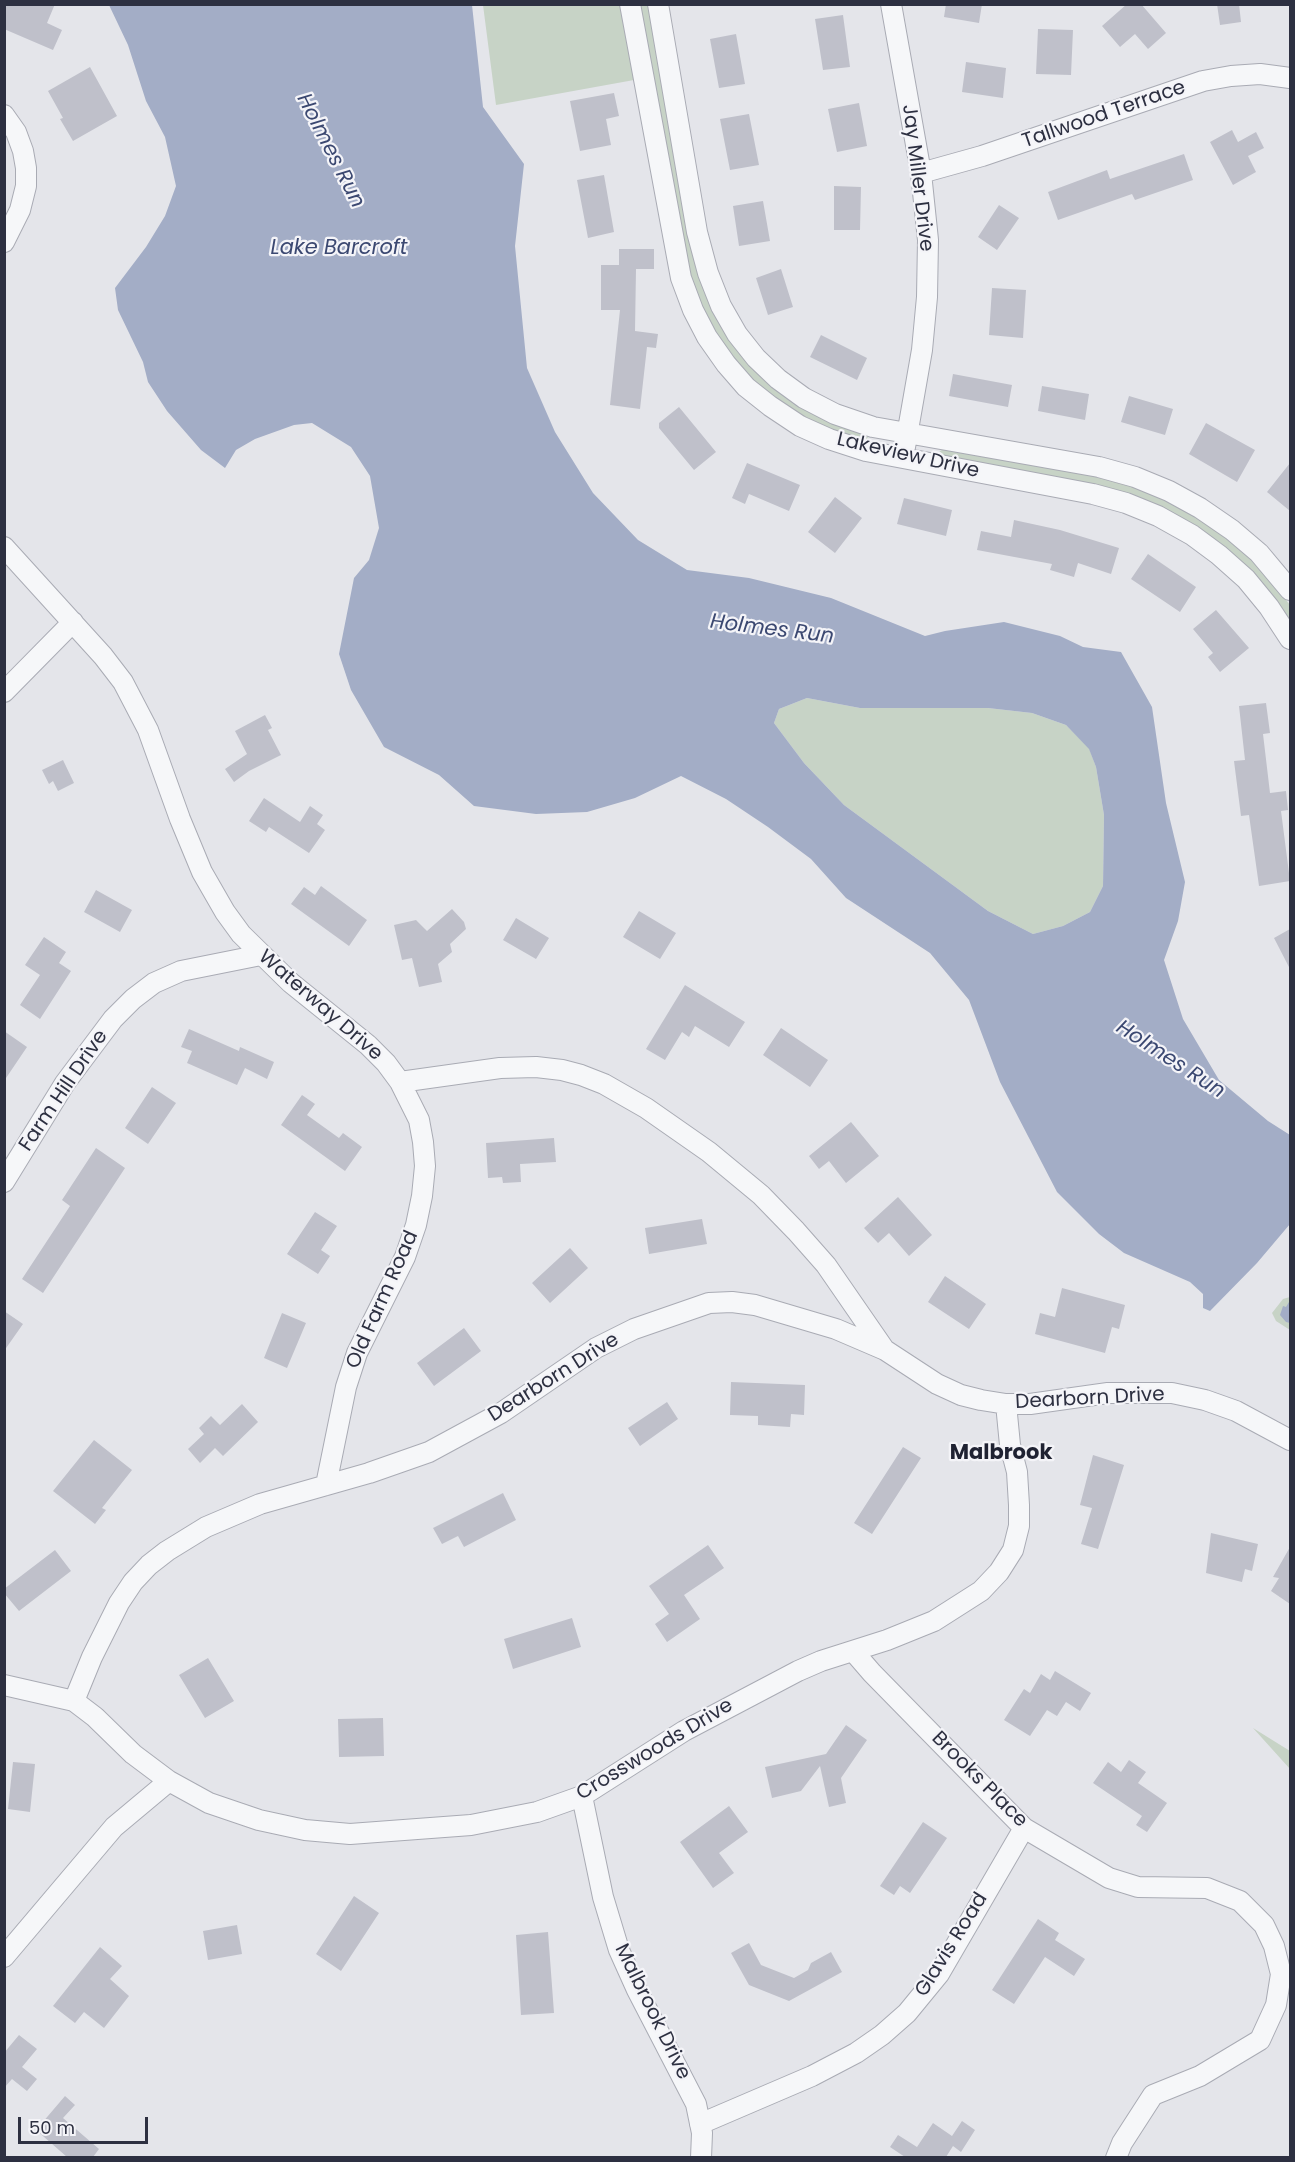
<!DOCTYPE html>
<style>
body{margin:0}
#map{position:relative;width:1295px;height:2162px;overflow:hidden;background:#e4e5ea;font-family:Poppins,sans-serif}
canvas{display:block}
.frame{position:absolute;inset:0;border:6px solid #2d3041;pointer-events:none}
.scale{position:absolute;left:18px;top:2117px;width:130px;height:27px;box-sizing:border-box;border:3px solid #2d3041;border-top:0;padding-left:8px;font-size:18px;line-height:21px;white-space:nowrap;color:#2d3041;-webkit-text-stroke:4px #f4f4f8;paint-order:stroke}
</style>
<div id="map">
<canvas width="1295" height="2162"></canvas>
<div class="frame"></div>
<div class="scale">50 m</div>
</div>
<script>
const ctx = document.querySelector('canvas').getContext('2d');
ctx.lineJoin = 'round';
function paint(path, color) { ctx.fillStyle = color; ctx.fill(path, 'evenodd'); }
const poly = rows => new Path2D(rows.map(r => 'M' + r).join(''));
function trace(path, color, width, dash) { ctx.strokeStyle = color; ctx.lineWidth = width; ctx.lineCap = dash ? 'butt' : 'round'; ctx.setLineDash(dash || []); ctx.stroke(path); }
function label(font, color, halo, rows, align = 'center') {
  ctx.font = font + ' Poppins,sans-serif'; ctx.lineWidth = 4.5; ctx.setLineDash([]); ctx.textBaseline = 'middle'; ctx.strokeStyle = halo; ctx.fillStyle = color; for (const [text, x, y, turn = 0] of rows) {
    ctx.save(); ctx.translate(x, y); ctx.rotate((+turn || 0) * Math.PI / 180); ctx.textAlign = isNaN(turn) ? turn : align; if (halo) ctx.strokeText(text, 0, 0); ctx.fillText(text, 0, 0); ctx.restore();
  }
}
const green = poly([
 [483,5,621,5,634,80,496,105],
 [639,5,650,5,719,319,845,427,865,434,869,439,868,443,845,442,781,405,742,370,705,319,689,275],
 [944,449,1103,476,1150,492,1209,524,1242,550,1263,571,1290,605,1290,623,1208,537,937,456,940,451],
 [807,698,860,708,988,708,1032,713,1066,725,1089,748,1096,767,1104,815,1103,886,1090,912,1063,926,1033,934,988,911,844,805,804,763,774,723,779,709],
 [1290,1297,1290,1330,1276,1321,1272,1313,1283,1299],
 [1253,1728,1290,1751,1290,1769]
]);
const water = poly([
 [109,5,472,5,483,107,524,164,515,246,527,368,555,432,593,493,638,540,687,570,749,578,831,598,925,636,945,631,1004,622,1060,636,1083,647,1121,652,1152,707,1166,803,1185,882,1178,921,1164,960,1183,1019,1219,1080,1268,1121,1290,1135,1290,1224,1257,1263,1210,1311,1203,1308,1203,1294,1190,1282,1124,1253,1099,1234,1057,1192,1000,1082,969,1000,930,953,846,898,811,859,768,827,726,799,681,776,635,798,587,812,536,814,474,806,439,775,384,747,351,690,339,654,354,578,369,560,379,528,370,476,351,447,312,423,294,425,255,439,236,450,225,468,201,450,167,411,148,382,143,362,118,310,115,288,146,247,165,216,176,186,165,137,146,101,128,45],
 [807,698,860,708,988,708,1032,713,1066,725,1089,749,1096,767,1104,815,1103,886,1090,912,1063,926,1033,934,988,911,844,805,804,763,774,723,779,709],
 [1289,1302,1290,1305,1290,1323,1286,1322,1280,1315,1283,1306,1286,1307]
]);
const building = poly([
 [4,4,55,4,47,23,62,30,53,50,4,29],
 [946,4,982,4,979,23,944,17],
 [1127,4,1141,4,1166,33,1148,49,1135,34,1120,47,1102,26],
 [1217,4,1239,4,1241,22,1220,25],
 [843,15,850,67,823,70,815,19],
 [1038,29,1073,30,1071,75,1036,74],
 [736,34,745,84,719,88,710,39],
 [966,62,1006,68,1003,98,962,92],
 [90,67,117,116,73,141,60,119,63,118,48,91],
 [614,93,619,116,606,119,611,145,580,151,570,101],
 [859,103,867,146,837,152,828,109],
 [749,114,759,165,730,170,720,119],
 [1232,130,1238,142,1256,132,1264,148,1248,156,1256,172,1233,185,1210,142],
 [1184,154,1193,180,1135,200,1132,194,1058,220,1048,192,1107,170,1110,179],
 [604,175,614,232,588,238,577,180],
 [834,186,861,187,860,230,834,230],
 [763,201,770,241,739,246,733,206],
 [999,205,1019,218,997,250,978,237],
 [619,249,654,249,654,269,636,269,635,331,658,334,656,348,647,347,640,409,610,405,620,310,601,310,601,265,619,265],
 [781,269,793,307,768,315,756,278],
 [992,288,1026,290,1023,338,989,335],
 [821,335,867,358,857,380,810,357],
 [953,374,1012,385,1008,407,949,396],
 [1042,386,1089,394,1085,420,1038,411],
 [1129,396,1173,409,1165,435,1121,422],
 [679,407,716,452,694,470,659,428,659,423],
 [1206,423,1255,450,1237,482,1189,454],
 [747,463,800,485,789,511,749,494,745,504,732,498],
 [1290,463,1290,511,1267,492],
 [835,497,862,518,835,553,808,532],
 [904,498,952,510,946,536,897,524],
 [1014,520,1060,530,1119,548,1111,574,1078,563,1074,577,1050,570,1052,564,977,550,981,531,1011,537],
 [1148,554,1196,587,1180,612,1131,579],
 [1216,610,1249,648,1220,672,1208,657,1213,653,1193,629],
 [1266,703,1270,733,1263,734,1270,793,1286,791,1288,810,1281,811,1290,881,1259,886,1249,815,1241,816,1234,761,1245,760,1239,706],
 [265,715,272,728,268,730,281,755,249,771,234,782,225,769,247,754,235,731],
 [63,760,74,783,58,791,53,781,49,784,42,770],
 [264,798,300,822,310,806,323,815,317,824,325,830,309,853,269,827,266,832,249,821],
 [321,886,367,920,349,946,291,904,304,887,315,895],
 [96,890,132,910,120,932,84,912],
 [452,909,464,922,466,929,450,944,452,952,438,964,442,982,419,987,412,958,402,960,394,925,416,920,427,931],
 [639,911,676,933,660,959,623,937],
 [516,918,549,938,536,959,503,940],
 [1290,929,1290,969,1274,938],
 [44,937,66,952,59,963,71,971,40,1019,20,1005,40,975,25,965],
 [685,985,745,1022,729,1047,695,1026,689,1037,682,1032,665,1060,646,1049],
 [781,1028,828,1060,810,1087,763,1055],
 [189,1029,239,1051,240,1047,274,1062,267,1079,245,1068,237,1085,187,1063,192,1051,181,1047],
 [4,1031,27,1047,4,1081],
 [152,1087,176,1103,148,1144,125,1128],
 [302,1095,315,1104,307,1115,339,1138,343,1133,362,1147,345,1171,281,1125],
 [851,1122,879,1156,846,1183,829,1161,819,1169,809,1156],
 [554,1138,556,1162,520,1164,521,1182,503,1183,502,1177,488,1178,486,1143],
 [96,1148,125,1168,43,1293,22,1279,70,1206,62,1200],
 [898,1197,932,1235,909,1256,889,1233,878,1243,864,1228],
 [315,1212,337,1226,321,1250,330,1256,318,1274,287,1254],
 [702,1219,707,1244,649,1254,645,1228],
 [570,1248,588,1268,550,1303,532,1283],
 [945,1276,986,1304,969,1329,928,1302],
 [1062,1288,1125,1305,1119,1329,1112,1327,1105,1353,1035,1334,1040,1313,1055,1317],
 [4,1311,23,1324,4,1351],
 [282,1313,306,1323,287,1368,264,1358],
 [464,1328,481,1351,434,1386,417,1363],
 [731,1382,805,1385,804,1415,791,1414,790,1427,758,1425,758,1416,730,1415],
 [667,1402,678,1419,640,1446,628,1428],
 [242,1404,258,1422,223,1456,215,1448,200,1463,188,1449,204,1434,199,1428,211,1416,220,1425],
 [94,1440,132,1470,102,1508,106,1510,95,1524,53,1491],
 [903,1447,921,1458,872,1534,854,1523],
 [1093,1455,1124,1465,1098,1549,1081,1544,1092,1508,1080,1505],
 [503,1493,516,1520,464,1547,458,1536,442,1544,433,1528],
 [1211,1533,1258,1544,1252,1571,1245,1569,1242,1582,1206,1573],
 [708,1545,724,1568,684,1595,700,1619,667,1642,655,1624,669,1614,649,1586],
 [1290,1547,1290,1604,1271,1591,1279,1578,1273,1577],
 [55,1550,71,1571,19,1611,4,1593,4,1589],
 [572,1618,581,1647,513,1669,504,1639],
 [208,1658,234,1701,205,1718,179,1675],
 [1055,1671,1091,1693,1080,1711,1066,1702,1057,1716,1047,1710,1030,1736,1004,1720,1024,1689,1030,1693,1041,1674,1050,1680],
 [383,1718,384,1756,339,1757,338,1719],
 [846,1725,867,1740,841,1778,846,1803,829,1807,820,1766,801,1791,772,1798,765,1767,826,1754],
 [1129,1760,1146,1772,1138,1783,1167,1803,1147,1832,1136,1825,1142,1816,1093,1783,1108,1762,1121,1772],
 [13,1762,35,1764,30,1812,8,1809],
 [729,1806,748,1832,719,1853,734,1873,713,1888,680,1842],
 [923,1822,947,1838,910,1893,900,1886,894,1895,880,1886],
 [354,1896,379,1913,341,1971,316,1954],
 [1038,1919,1059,1933,1055,1940,1085,1959,1074,1976,1045,1957,1014,2004,992,1990],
 [237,1925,242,1954,208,1960,203,1931],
 [548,1932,554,2013,521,2015,516,1935],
 [749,1943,761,1965,794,1978,808,1970,811,1963,831,1952,842,1972,789,2001,749,1985,731,1953],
 [100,1947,122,1966,110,1979,129,1996,104,2028,84,2012,75,2023,53,2006],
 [19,2035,37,2049,22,2067,37,2079,27,2091,12,2079,4,2088,4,2053],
 [65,2096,75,2105,63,2118,99,2149,93,2157,67,2157,36,2130],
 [962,2121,975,2130,961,2152,953,2146,946,2157,905,2157,890,2147,898,2135,917,2147,933,2123,952,2136]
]);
const minor = poly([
 [630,4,681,278,693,310,707,337,726,364,746,387,770,406,800,426,829,439,866,451,1093,494,1126,503,1158,516,1192,535,1219,555,1246,579,1269,607,1290,639],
 [658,4,697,232,708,273,721,306,737,334,756,358,778,379,804,398,835,414,873,427,1099,467,1135,477,1169,491,1200,508,1232,530,1259,553,1290,590],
 [891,4,921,173,928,240,927,297,922,350,905,447],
 [4,115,16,132,23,151,26,168,26,186,20,210,4,242],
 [921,173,982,156,1203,81,1231,76,1260,74,1290,78],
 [4,547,103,656,123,682,148,730,180,819,202,872,225,912,241,934,291,983,368,1045,386,1063,400,1082,500,1068,536,1067,562,1070,581,1075,604,1084,646,1108,709,1152,761,1195,796,1231,826,1265,884,1349],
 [4,692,73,622],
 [4,1182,65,1083,113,1019,133,999,154,983,181,971,261,955],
 [326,1485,346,1387,357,1353,405,1257,416,1225,422,1196,425,1166,423,1142,419,1120,400,1082],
 [853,1651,872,1673,1024,1828,1109,1878,1138,1887,1207,1888,1240,1901,1264,1925,1274,1946,1281,1974,1276,2005,1260,2040,1200,2076,1153,2095,1122,2143,1116,2158],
 [4,1685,74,1701,95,1717,133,1754,169,1781,209,1803,259,1820,305,1830,350,1834,471,1825,537,1812,582,1796,684,1731,798,1671,821,1661,887,1640,934,1621,981,1591,999,1572,1013,1550,1019,1526,1019,1505,1017,1472,1010,1445,1006,1404],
 [74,1701,92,1657,119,1603,133,1582,149,1565,167,1551,206,1527,260,1504,369,1473,429,1452,501,1413,596,1348,634,1329,709,1303,732,1302,755,1305,836,1329,885,1350,937,1384,961,1395,981,1400,1006,1404,1030,1404,1108,1393,1172,1393,1205,1400,1236,1411,1290,1440],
 [582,1796,603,1897,619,1950,637,1990,696,2104,702,2133,701,2158],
 [4,1957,114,1827,169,1781],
 [700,2124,812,2076,856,2053,882,2035,907,2013,939,1974,1024,1828]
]);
const streetNames = [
 ["Tallwood Terrace",1104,115,-19],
 ["Jay Miller Drive",917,178,83],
 ["Lakeview Drive",908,456,13],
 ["Waterway Drive",320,1006,41],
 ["Farm Hill Drive",64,1091,-56],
 ["Old Farm Road",383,1300,-66],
 ["Dearborn Drive",554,1378,-32],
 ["Dearborn Drive",1090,1399,-3],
 ["Crosswoods Drive",655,1750,-31],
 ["Brooks Place",979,1780,45],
 ["Glavis Road",952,1945,-58],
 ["Malbrook Drive",652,2012,64]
];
const waterNames = [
 ["Holmes Run",330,151,63],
 ["Lake Barcroft",339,249],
 ["Holmes Run",772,630,7],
 ["Holmes Run",1170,1060,33]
];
const neighbourhoodNames = [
 ["Malbrook",1001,1454]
];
paint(green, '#c7d3c6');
paint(water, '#a3adc6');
paint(building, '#bfc0ca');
trace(minor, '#a9abb4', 22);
trace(minor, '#f6f7f9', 20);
label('20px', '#2d3041', '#f4f4f8', streetNames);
label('italic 21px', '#3b4871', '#f4f4f8', waterNames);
label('bold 21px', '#1f2232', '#f4f4f8', neighbourhoodNames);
</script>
